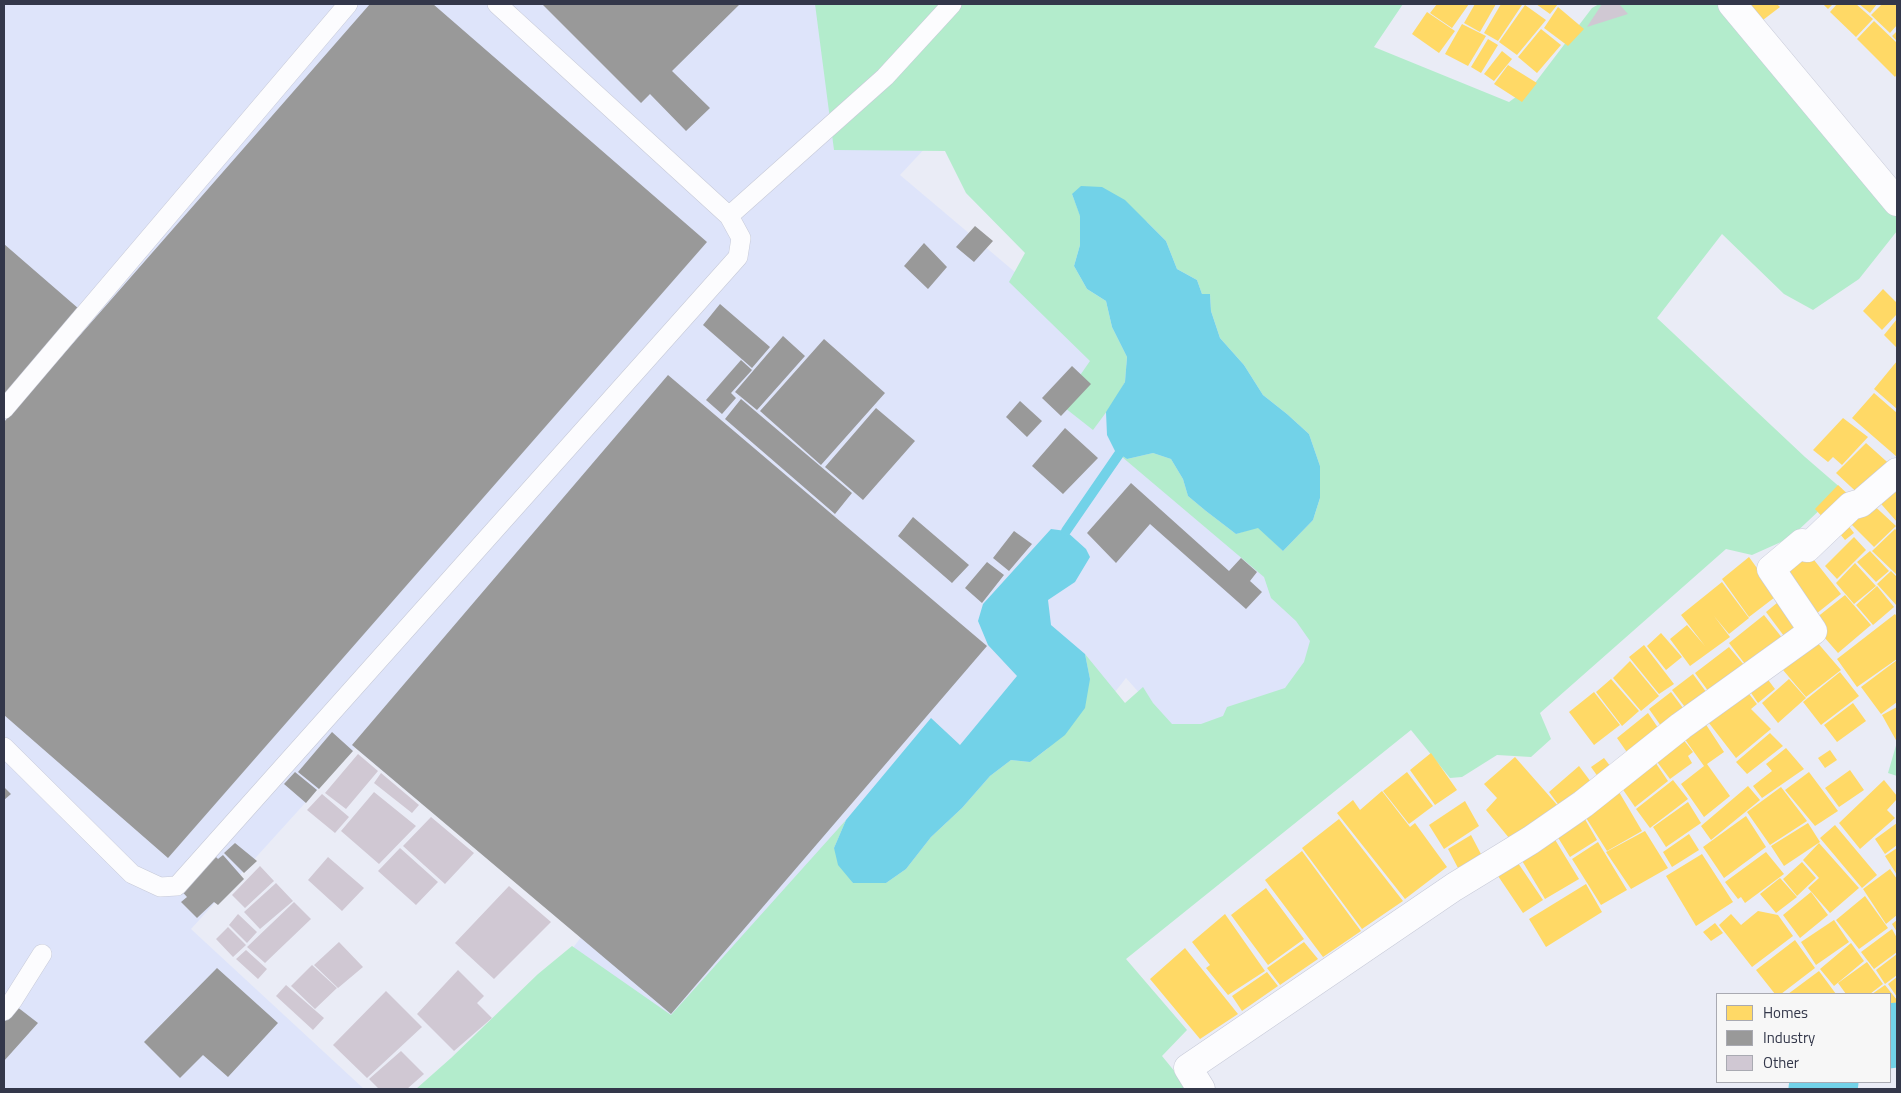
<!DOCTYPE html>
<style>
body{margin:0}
#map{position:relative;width:1901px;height:1093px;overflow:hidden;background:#eaecf6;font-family:"Titillium Web",sans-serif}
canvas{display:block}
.frame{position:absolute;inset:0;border:5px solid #33374a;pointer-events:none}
.legend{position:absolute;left:1716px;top:993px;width:175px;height:90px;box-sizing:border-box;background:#f7f7f7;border:1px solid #a9aab2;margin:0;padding:6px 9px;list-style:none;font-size:15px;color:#33374a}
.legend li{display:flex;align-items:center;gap:10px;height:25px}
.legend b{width:25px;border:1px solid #a9aab2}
</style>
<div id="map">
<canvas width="1901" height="1093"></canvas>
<div class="frame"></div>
<ul class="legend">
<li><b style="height:14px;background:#ffd966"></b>Homes</li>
<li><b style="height:14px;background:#999"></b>Industry</li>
<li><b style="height:14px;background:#d0c8d3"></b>Other</li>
</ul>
</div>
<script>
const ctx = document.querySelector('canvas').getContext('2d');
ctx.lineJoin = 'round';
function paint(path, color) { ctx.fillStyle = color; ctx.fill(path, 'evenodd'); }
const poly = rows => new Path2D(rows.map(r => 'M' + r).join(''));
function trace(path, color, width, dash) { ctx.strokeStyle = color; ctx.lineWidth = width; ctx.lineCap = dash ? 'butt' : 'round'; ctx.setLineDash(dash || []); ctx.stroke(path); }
const built = poly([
 [4,4,841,4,971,99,900,175,1105,348,1393,579,1206,768,1126,678,910,952,696,1035,521,1015,582,936,355,748,191,929,364,1089,4,1089]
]);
const green = poly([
 [815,4,1403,4,1374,47,1509,102,1535,83,1592,8,1599,4,1729,4,1897,214,1897,231,1859,279,1813,310,1784,294,1722,234,1657,318,1805,457,1842,489,1790,538,1752,555,1726,549,1540,713,1551,739,1531,757,1497,755,1462,777,1450,778,1411,730,1126,959,1187,1030,1162,1056,1189,1089,416,1089,451,1058,538,974,572,946,671,1015,846,820,834,848,853,883,886,883,906,869,931,837,962,808,990,776,1011,760,1030,762,1047,749,1090,679,1085,654,1125,703,1143,687,1153,703,1172,724,1201,724,1223,716,1227,707,1285,688,1304,662,1310,641,1296,621,1271,598,1264,577,1115,451,1127,459,1153,453,1171,459,1183,479,1188,496,1206,511,1236,534,1258,527,1283,551,1313,520,1320,498,1320,466,1309,434,1287,414,1263,395,1244,365,1220,338,1211,311,1210,294,1202,294,1197,280,1177,269,1166,241,1147,222,1072,194,1080,215,1080,245,1074,266,1087,289,1106,301,1112,327,1127,357,1125,382,1113,403,1093,430,1060,404,1090,361,1009,282,1025,253,966,193,945,151,834,150],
 [1897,742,1897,776,1888,773]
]);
const water = poly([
 [1081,186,1102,187,1125,200,1166,241,1177,269,1197,280,1202,294,1210,294,1211,311,1220,338,1244,365,1263,395,1287,414,1309,434,1320,466,1320,498,1313,520,1283,551,1258,528,1236,534,1206,511,1188,496,1183,479,1171,459,1153,453,1127,459,1115,451,1107,435,1106,412,1125,382,1127,357,1112,327,1106,301,1087,289,1074,266,1080,245,1080,216,1072,194],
 [1051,529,1066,531,1086,549,1090,557,1075,582,1048,600,1051,625,1085,654,1090,679,1085,708,1065,735,1030,762,1011,760,990,776,962,808,931,837,906,869,886,883,853,883,838,865,834,848,846,820,931,718,960,745,1017,676,988,645,978,621,983,604]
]);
const homes = poly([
 [1437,4,1469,4,1452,28,1430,13],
 [1475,4,1496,4,1480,32,1464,23],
 [1501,4,1522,5,1498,41,1484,33],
 [1536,4,1558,4,1550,14],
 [1746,4,1777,4,1780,7,1759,23],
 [1823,4,1833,4,1828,9],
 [1837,4,1856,4,1873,19,1856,37,1830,12],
 [1859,4,1877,4,1870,13],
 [1882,4,1895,4,1897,6,1897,25,1890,33,1871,15],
 [1525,5,1546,20,1517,55,1499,42],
 [1558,7,1584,29,1568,46,1544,28],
 [1427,12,1455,31,1439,53,1412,34],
 [1874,21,1897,43,1897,74,1895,77,1857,39],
 [1462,24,1486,36,1468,66,1445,54],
 [1541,29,1561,45,1537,73,1518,57],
 [1897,31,1897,41,1892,36],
 [1488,39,1498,45,1481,73,1471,67],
 [1502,51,1512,59,1494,81,1484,74],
 [1508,65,1537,83,1522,102,1494,84],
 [1883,289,1897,303,1897,314,1882,330,1863,311],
 [1897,319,1897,348,1884,335],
 [1897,361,1897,409,1874,389],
 [1874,393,1897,413,1897,457,1852,418],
 [1843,418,1868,437,1842,465,1833,457,1828,462,1813,450],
 [1866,443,1895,469,1864,499,1836,473],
 [1897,478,1897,522,1875,497],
 [1838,485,1852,498,1828,523,1815,509],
 [1867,499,1896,526,1874,547,1847,520],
 [1844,520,1854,533,1845,540,1835,528],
 [1895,529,1897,531,1897,575,1872,551],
 [1854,537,1866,550,1837,579,1825,566],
 [1803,546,1841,594,1811,618,1775,570],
 [1870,551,1889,571,1876,582,1857,562],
 [1749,557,1762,575,1783,591,1749,617,1722,579],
 [1855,563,1876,586,1854,604,1836,583],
 [1891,571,1897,577,1897,606,1877,584],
 [1722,582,1749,618,1729,634,1714,616,1730,637,1690,666,1670,639,1687,625,1705,646,1681,615],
 [1877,586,1894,607,1873,625,1856,605],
 [1845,595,1871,625,1838,653,1811,622],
 [1783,598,1807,629,1790,644,1766,612],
 [1895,614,1897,617,1897,659,1857,687,1837,659],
 [1764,615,1787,644,1751,672,1729,643],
 [1661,633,1682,657,1666,670,1647,646],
 [1816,641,1841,670,1806,697,1783,670],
 [1644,645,1674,684,1659,694,1629,657],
 [1729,647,1750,672,1714,699,1695,673],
 [1897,660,1897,702,1881,714,1861,687],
 [1630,661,1659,696,1641,711,1613,678],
 [1840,672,1859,696,1821,725,1803,702],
 [1693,674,1712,700,1691,715,1672,690],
 [1766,677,1775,689,1758,703,1749,690],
 [1611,679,1639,711,1622,726,1596,692],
 [1789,679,1806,698,1778,723,1762,703],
 [1746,690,1757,704,1751,709,1771,729,1736,758,1702,714],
 [1594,692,1620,725,1594,745,1569,712],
 [1671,692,1689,716,1666,733,1649,709],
 [1853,703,1866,721,1837,742,1824,725],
 [1897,707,1897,742,1882,715],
 [1648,713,1663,735,1631,758,1617,738],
 [1705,723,1724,752,1707,764,1730,796,1704,817,1681,784,1704,766,1684,738],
 [1770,733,1783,746,1747,774,1736,762],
 [1679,734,1693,752,1688,756,1692,763,1670,779,1652,755],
 [1786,748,1804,769,1762,798,1753,786,1772,771,1766,764],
 [1830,750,1837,760,1825,768,1818,758],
 [1431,753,1457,790,1435,805,1410,770],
 [1651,756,1668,781,1635,807,1617,781],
 [1515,757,1559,807,1514,844,1486,810,1497,798,1484,784],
 [1604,758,1614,771,1601,781,1591,767],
 [1579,766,1594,786,1563,811,1549,792],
 [1850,770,1864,790,1839,807,1825,788],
 [1407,772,1433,806,1409,824,1383,791],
 [1809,772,1838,811,1815,826,1785,790],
 [1673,780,1688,799,1650,828,1636,809],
 [1884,780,1897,796,1897,799,1887,810,1895,818,1860,849,1839,823],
 [1748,786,1760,800,1711,840,1701,826],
 [1781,787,1807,821,1770,845,1747,812],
 [1382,791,1410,827,1415,823,1447,867,1405,899,1337,813,1353,800,1360,810],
 [1619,792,1642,831,1607,851,1583,813],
 [1465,801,1479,826,1444,849,1429,825],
 [1688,802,1701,823,1666,847,1653,827],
 [1582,814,1597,840,1570,857,1554,831],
 [1746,816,1766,847,1724,878,1703,847],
 [1339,819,1403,901,1362,929,1302,848],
 [1808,823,1820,842,1784,866,1771,846],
 [1897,823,1897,845,1885,854,1875,839],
 [1835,825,1877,875,1862,888,1820,838],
 [1645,831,1668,868,1631,889,1606,852],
 [1689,834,1699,850,1672,867,1663,852],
 [1471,835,1482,856,1458,868,1448,849],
 [1554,838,1579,879,1545,899,1521,859],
 [1598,842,1627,890,1601,905,1572,859],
 [1819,843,1859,888,1830,913,1808,888,1819,878,1803,860],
 [1897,848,1897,875,1885,856],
 [1302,851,1361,931,1323,957,1265,880],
 [1766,852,1784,874,1745,903,1741,897,1738,899,1725,882],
 [1702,854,1733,902,1696,926,1666,876],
 [1516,860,1543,900,1523,913,1496,873],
 [1802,862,1816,878,1797,896,1783,879],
 [1890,869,1897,879,1897,915,1886,924,1863,889],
 [1780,878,1797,897,1776,913,1760,894],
 [1586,884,1602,912,1546,947,1529,919],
 [1266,888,1304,939,1268,965,1231,915],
 [1811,892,1828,915,1800,938,1783,915],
 [1865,896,1888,928,1859,949,1836,920],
 [1758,911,1778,915,1793,936,1752,967,1719,925,1731,914,1741,925],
 [1225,914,1265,971,1228,995,1206,968,1210,965,1192,942],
 [1834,920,1849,942,1816,965,1801,942],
 [1897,920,1897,932,1892,924],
 [1715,923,1723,933,1711,941,1703,932],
 [1892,929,1897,938,1897,952,1874,969,1861,952],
 [1795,940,1815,968,1781,994,1775,994,1756,970],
 [1304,942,1318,959,1280,985,1267,968],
 [1851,943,1864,961,1834,986,1820,969],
 [1185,948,1238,1014,1200,1039,1150,979],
 [1897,954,1897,975,1885,984,1876,970],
 [1867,962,1883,984,1870,994,1846,994,1838,983],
 [1819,971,1836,994,1788,994],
 [1267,972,1278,986,1242,1011,1232,996],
 [1897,977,1897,997,1888,984],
 [1885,985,1897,1000,1897,1012,1890,1017,1890,994,1872,994]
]);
const industry = poly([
 [370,4,433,4,707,242,168,858,4,715,4,422],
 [542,4,740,4,672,71,710,108,686,131,650,94,641,103],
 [975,226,993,241,974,262,956,247],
 [924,243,947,267,928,289,904,266],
 [4,244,79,309,4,402],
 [720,304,770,347,752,368,703,325],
 [783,336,805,356,757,410,735,392],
 [824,339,885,393,821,465,760,411],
 [741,360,752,370,731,393,736,398,722,414,706,400],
 [1072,366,1091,384,1061,416,1042,398],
 [668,375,987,646,671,1014,352,745],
 [741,399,852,493,835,514,725,419],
 [1020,401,1042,421,1027,437,1006,417],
 [876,408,915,441,863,500,825,467],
 [1065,428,1098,458,1063,494,1032,466],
 [1131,483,1229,571,1241,558,1257,572,1250,581,1262,592,1246,609,1150,524,1116,563,1087,533],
 [913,517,969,565,952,583,898,536],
 [1014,531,1032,544,1009,571,993,558],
 [987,562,1004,575,982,603,965,588],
 [332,732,353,751,319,789,298,772],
 [295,772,317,790,306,803,284,784],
 [4,787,11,794,4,800],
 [235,843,257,861,244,873,224,853],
 [214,855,218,859,223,855,244,879,218,905,214,902,197,918,181,902,187,897,178,887],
 [217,968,278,1023,228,1077,203,1055,180,1078,144,1042],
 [16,1006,38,1023,4,1061,4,1019]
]);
const stream = poly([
 [1066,531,1119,454]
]);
const river = poly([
 [1890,1039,1897,1032],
 [1818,1089,1829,1082]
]);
const building = poly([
 [1602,4,1619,4,1628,14,1587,27],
 [358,754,378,771,346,809,325,793],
 [381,773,419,805,412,813,374,783],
 [374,792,416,826,379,864,341,831],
 [322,794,349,817,335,833,307,810],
 [431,817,474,853,445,884,403,846],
 [400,848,438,882,416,905,378,871],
 [328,857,364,888,342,911,308,880],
 [260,866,274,881,245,908,232,895],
 [276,883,293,901,260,929,244,912],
 [509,886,551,922,494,979,455,943],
 [294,902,311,919,265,963,247,947],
 [238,914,257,932,247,943,229,925],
 [228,927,246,945,233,957,216,939],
 [339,942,363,967,338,988,314,965],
 [246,950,267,969,258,979,236,959],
 [312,965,337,988,315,1009,291,986],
 [458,970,484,996,477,1003,492,1018,454,1051,417,1014],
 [286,985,324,1018,313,1030,276,996],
 [386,991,422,1027,367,1078,333,1045],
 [401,1051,424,1074,407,1089,379,1089,369,1079]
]);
const lane = poly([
 [729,216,885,77,952,4],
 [4,409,348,4],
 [4,747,132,874,160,887,177,886,738,257,741,238,729,216,497,4],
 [4,1011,13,1000,42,954]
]);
const street = poly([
 [1732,4,1897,202],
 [1201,1089,1188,1068,1454,887,1531,840,1583,804,1681,726,1813,631,1771,569,1802,543,1807,548,1851,506,1861,503,1897,472]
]);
paint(built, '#dee4fa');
paint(green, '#b3eccc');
paint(water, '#72d2e8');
paint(homes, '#ffd966');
paint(industry, '#999');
trace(stream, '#72d2e8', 10);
trace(river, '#72d2e8', 59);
paint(building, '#d0c8d3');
trace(lane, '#c7cad8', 20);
trace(street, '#c7cad8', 29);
trace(lane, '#fcfcfe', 19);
trace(street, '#fcfcfe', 28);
</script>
